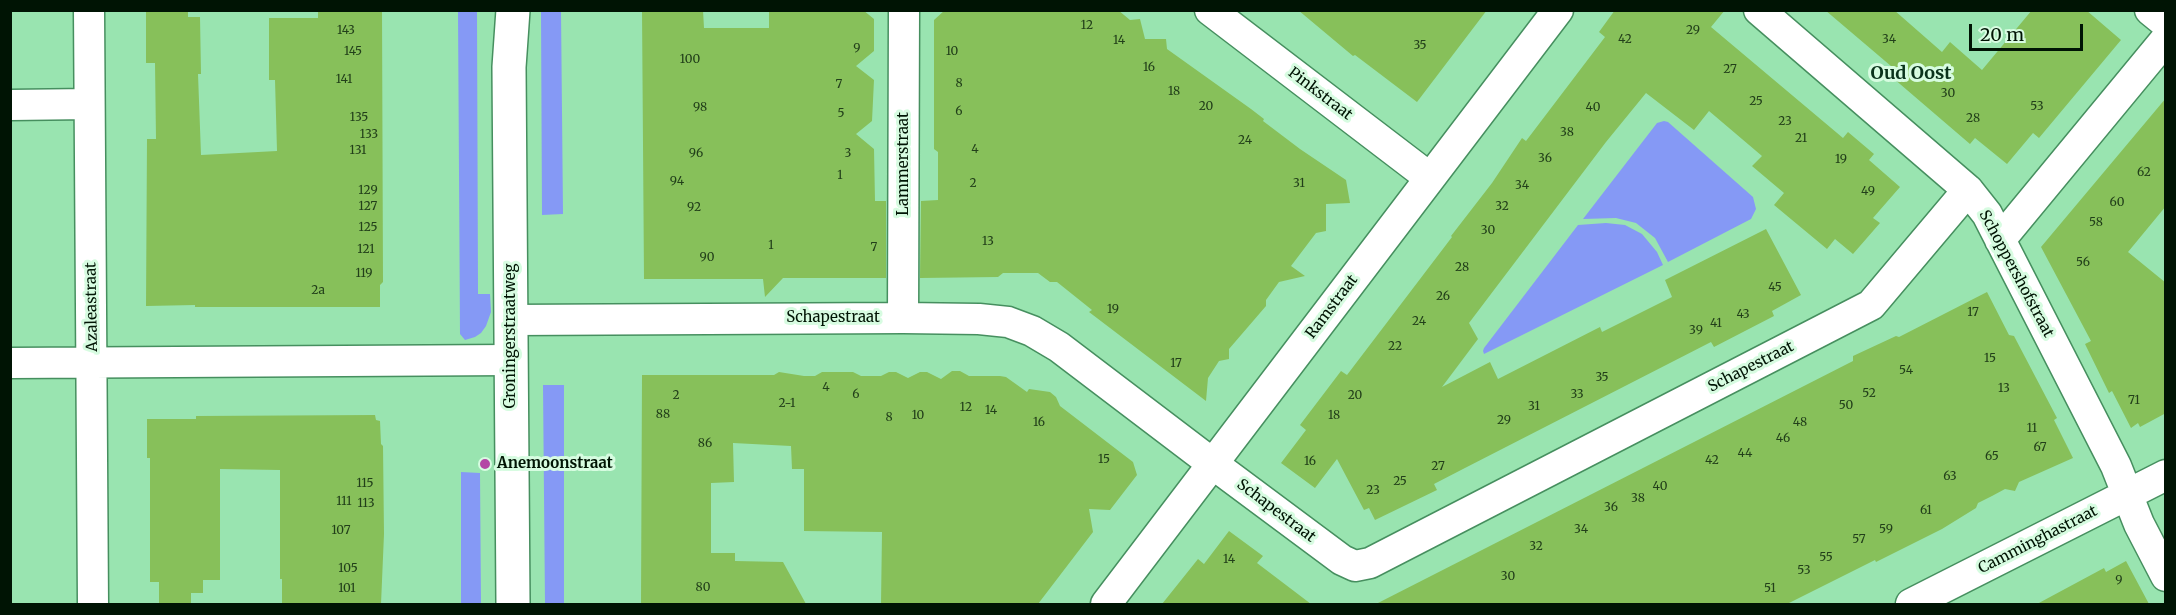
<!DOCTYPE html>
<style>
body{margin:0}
#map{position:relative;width:2176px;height:615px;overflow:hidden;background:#99e4b0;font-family:Merriweather,serif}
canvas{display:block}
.frame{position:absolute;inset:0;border:12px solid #001404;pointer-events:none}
.scale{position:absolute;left:1969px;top:24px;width:114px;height:27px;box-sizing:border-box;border:3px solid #001404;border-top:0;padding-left:8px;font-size:18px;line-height:21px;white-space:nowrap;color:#001404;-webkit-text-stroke:4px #d7fce1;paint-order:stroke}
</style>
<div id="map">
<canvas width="2176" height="615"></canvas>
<div class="frame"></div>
<div class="scale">20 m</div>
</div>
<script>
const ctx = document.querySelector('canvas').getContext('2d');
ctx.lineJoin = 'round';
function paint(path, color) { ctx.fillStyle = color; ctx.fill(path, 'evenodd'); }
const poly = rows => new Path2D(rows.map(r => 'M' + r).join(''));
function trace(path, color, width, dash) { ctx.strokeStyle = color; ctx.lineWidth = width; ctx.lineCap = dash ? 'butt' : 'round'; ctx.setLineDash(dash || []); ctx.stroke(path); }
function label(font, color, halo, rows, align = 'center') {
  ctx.font = font + ' Merriweather,serif'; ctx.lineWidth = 6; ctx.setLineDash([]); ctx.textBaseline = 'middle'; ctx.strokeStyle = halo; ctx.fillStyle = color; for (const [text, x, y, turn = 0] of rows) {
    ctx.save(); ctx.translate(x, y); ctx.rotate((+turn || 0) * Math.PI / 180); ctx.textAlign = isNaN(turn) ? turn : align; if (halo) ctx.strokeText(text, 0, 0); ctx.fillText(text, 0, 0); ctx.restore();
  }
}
const green = poly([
 [458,11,477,11,478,294,490,294,491,312,486,326,481,333,475,337,465,340,460,334],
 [541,11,561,11,563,214,542,215],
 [1664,121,1668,122,1753,197,1756,209,1751,219,1668,262,1655,238,1636,223,1616,218,1583,219,1657,123],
 [1606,223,1625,225,1642,234,1657,252,1663,265,1484,354,1483,351,1484,348,1578,225],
 [543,385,564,385,564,604,545,604],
 [461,472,480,473,481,604,461,604]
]);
const building = poly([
 [146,10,188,10,188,17,200,17,201,74,198,74,201,155,277,151,275,80,269,80,269,18,318,18,318,10,382,10,383,282,380,285,380,307,195,307,195,305,146,306,147,139,156,139,155,63,146,63],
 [642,10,703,10,704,28,769,28,769,10,863,10,874,19,874,51,856,66,874,80,872,121,856,134,874,149,875,201,886,201,886,278,783,278,765,297,763,279,644,279],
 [945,10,1118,10,1130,20,1140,19,1145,39,1166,39,1167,49,1251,109,1264,119,1263,121,1300,149,1346,180,1350,203,1326,204,1326,231,1316,233,1291,266,1305,276,1279,282,1266,300,1266,306,1229,349,1229,359,1219,361,1208,378,1206,401,1089,312,1092,310,1057,282,1050,282,1038,273,1003,273,998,277,920,278,921,201,938,200,938,152,934,149,934,20],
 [1298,10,1487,10,1417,102,1355,55,1353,56],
 [1615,10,1725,10,1711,27,1843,138,1848,132,1874,154,1869,160,1900,187,1873,218,1880,223,1853,254,1835,239,1827,249,1774,205,1784,193,1752,166,1762,156,1709,111,1694,130,1646,93,1606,142,1469,323,1478,339,1442,387,1490,362,1498,379,1600,327,1602,332,1672,297,1665,280,1766,229,1801,295,1772,311,1774,316,1714,347,1711,342,1463,469,1434,484,1437,490,1375,520,1369,508,1364,510,1337,459,1315,488,1281,463,1306,430,1300,425,1341,371,1347,375,1452,237,1451,236,1492,183,1522,138,1526,141,1605,37,1599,32],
 [1825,10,1894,10,1942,52,1950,42,1982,70,2032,10,2086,10,2121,40,2039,138,2033,133,2007,164,1975,138,1970,144,1893,78,1898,72],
 [2166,98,2166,206,2128,252,2166,283,2166,413,2140,427,2138,423,2131,428,2112,391,2109,393,2085,344,2091,341,2041,247],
 [1987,292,2009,335,2014,336,2057,418,2054,420,2073,458,2019,482,2015,491,2005,489,1992,496,1978,503,1976,508,1942,529,1876,562,1875,560,1787,604,1376,604,1853,361,1853,356,1896,336,1899,337],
 [952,371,960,371,969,376,1000,376,1006,377,1027,392,1029,389,1050,392,1056,397,1060,406,1133,462,1137,475,1110,510,1089,509,1093,532,1038,604,881,604,882,532,804,531,804,469,792,469,791,446,733,443,734,482,711,483,711,553,735,553,735,561,783,562,806,604,641,604,642,375,774,375,779,372,804,376,815,376,822,372,853,372,861,376,881,376,889,372,896,372,908,378,920,372,927,372,941,379],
 [375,415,376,420,380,421,381,444,383,446,384,534,381,604,282,604,282,579,280,579,280,470,220,469,220,580,203,580,203,593,191,593,191,604,159,604,159,582,150,582,150,458,147,458,147,419,196,419,196,416],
 [1229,531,1263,556,1257,563,1311,604,1162,604,1198,559,1204,564],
 [2126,561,2149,604,2037,604,2104,568,2106,572]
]);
const street = poly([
 [89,10,93,604],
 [1210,10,1430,178],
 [1759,10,1968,190,1987,214,2116,466,2139,524,2166,576],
 [2150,10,2166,23],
 [10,105,89,104],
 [2000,240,2166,39],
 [903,318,904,10],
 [511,320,903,318,979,319,1008,322,1032,331,1059,347,1213,464,1342,560,1355,566,1370,563,1871,305,1968,190],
 [10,363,511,360],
 [1106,604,1558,10],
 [1911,604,2166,475]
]);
const secondary = poly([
 [513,604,509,67,513,10]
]);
const markers = [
 [485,464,6,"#b446a5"]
];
const numberNames = [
 ["12",1087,26],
 ["143",346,31],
 ["29",1693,31],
 ["42",1625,40],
 ["34",1889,40],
 ["14",1119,41],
 ["35",1420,46],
 ["9",857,49],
 ["145",353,52],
 ["10",952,52],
 ["100",690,60],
 ["16",1149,68],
 ["27",1730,70],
 ["141",344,80],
 ["8",959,84],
 ["7",839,85],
 ["18",1174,92],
 ["30",1948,94],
 ["25",1756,102],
 ["20",1206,107],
 ["53",2037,107],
 ["98",700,108],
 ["40",1593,108],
 ["6",959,112],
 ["5",841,114],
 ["135",359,118],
 ["28",1973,119],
 ["23",1785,122],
 ["38",1567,133],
 ["133",369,135],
 ["21",1801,139],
 ["24",1245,141],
 ["4",975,150],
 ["131",358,151],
 ["96",696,154],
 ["3",848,154],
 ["36",1545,159],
 ["19",1841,160],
 ["62",2144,173],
 ["1",840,176],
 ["94",677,182],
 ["2",973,184],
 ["31",1299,184],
 ["34",1522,186],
 ["129",368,191],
 ["49",1868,192],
 ["60",2117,203],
 ["127",368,207],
 ["32",1502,207],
 ["92",694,208],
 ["58",2096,223],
 ["125",368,228],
 ["30",1488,231],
 ["13",988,242],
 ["1",771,246],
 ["7",874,248],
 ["121",366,250],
 ["90",707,258],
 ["56",2083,263],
 ["28",1462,268],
 ["119",364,274],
 ["45",1775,288],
 ["2a",318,291],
 ["26",1443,297],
 ["19",1113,310],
 ["17",1973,313],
 ["43",1743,315],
 ["24",1419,322],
 ["41",1716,324],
 ["39",1696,331],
 ["22",1395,347],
 ["15",1990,359],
 ["17",1176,364],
 ["54",1906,371],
 ["35",1602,378],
 ["4",826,388],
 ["13",2004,389],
 ["52",1869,394],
 ["6",856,395],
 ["33",1577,395],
 ["2",676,396],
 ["20",1355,396],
 ["71",2134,401],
 ["2-1",787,404],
 ["50",1846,406],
 ["31",1534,407],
 ["12",966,408],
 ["14",991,411],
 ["88",663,415],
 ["10",918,416],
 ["18",1334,416],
 ["8",889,418],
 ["29",1504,421],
 ["16",1039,423],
 ["48",1800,423],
 ["11",2032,429],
 ["46",1783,439],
 ["86",705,444],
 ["67",2040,448],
 ["44",1745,454],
 ["65",1992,457],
 ["15",1104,460],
 ["42",1712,461],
 ["16",1310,462],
 ["27",1438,467],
 ["63",1950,477],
 ["25",1400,482],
 ["115",365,484],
 ["40",1660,487],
 ["23",1373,491],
 ["38",1638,499],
 ["111",344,502],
 ["113",366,504],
 ["36",1611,508],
 ["61",1926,511],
 ["34",1581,530],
 ["59",1886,530],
 ["107",341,531],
 ["57",1859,540],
 ["32",1536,547],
 ["55",1826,558],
 ["14",1229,560],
 ["105",348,569],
 ["53",1804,571],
 ["30",1508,577],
 ["9",2119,581],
 ["80",703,588],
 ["101",347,589],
 ["51",1770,589]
];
const streetNames = [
 ["Pinkstraat",1320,94,37],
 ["Lammerstraat",904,164,-90],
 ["Schoppershofstraat",2016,274,62],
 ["Azaleastraat",92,307,-91],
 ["Ramstraat",1332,307,-53],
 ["Schapestraat",833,318],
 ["Groningerstraatweg",511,336,-90],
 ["Schapestraat",1751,367,-27],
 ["Schapestraat",1276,511,37],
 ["Camminghastraat",2038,540,-27]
];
const poiNames = [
 ["Anemoonstraat",497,464]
];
const quarterNames = [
 ["Oud Oost",1911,74]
];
paint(green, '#8599f5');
paint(building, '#87c05a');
trace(street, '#468f5f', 33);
trace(secondary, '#468f5f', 36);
trace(street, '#fff', 30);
trace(secondary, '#fff', 33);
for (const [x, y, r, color] of markers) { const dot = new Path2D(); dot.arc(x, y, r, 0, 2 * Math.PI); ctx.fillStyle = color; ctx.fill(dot); trace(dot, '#d7fce1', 2); }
label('12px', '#223f1a', null, numberNames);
label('15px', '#001404', '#d7fce1', streetNames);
label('bold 15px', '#001404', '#d7fce1', poiNames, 'left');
label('bold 18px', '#0a331b', '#d7fce1', quarterNames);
</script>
